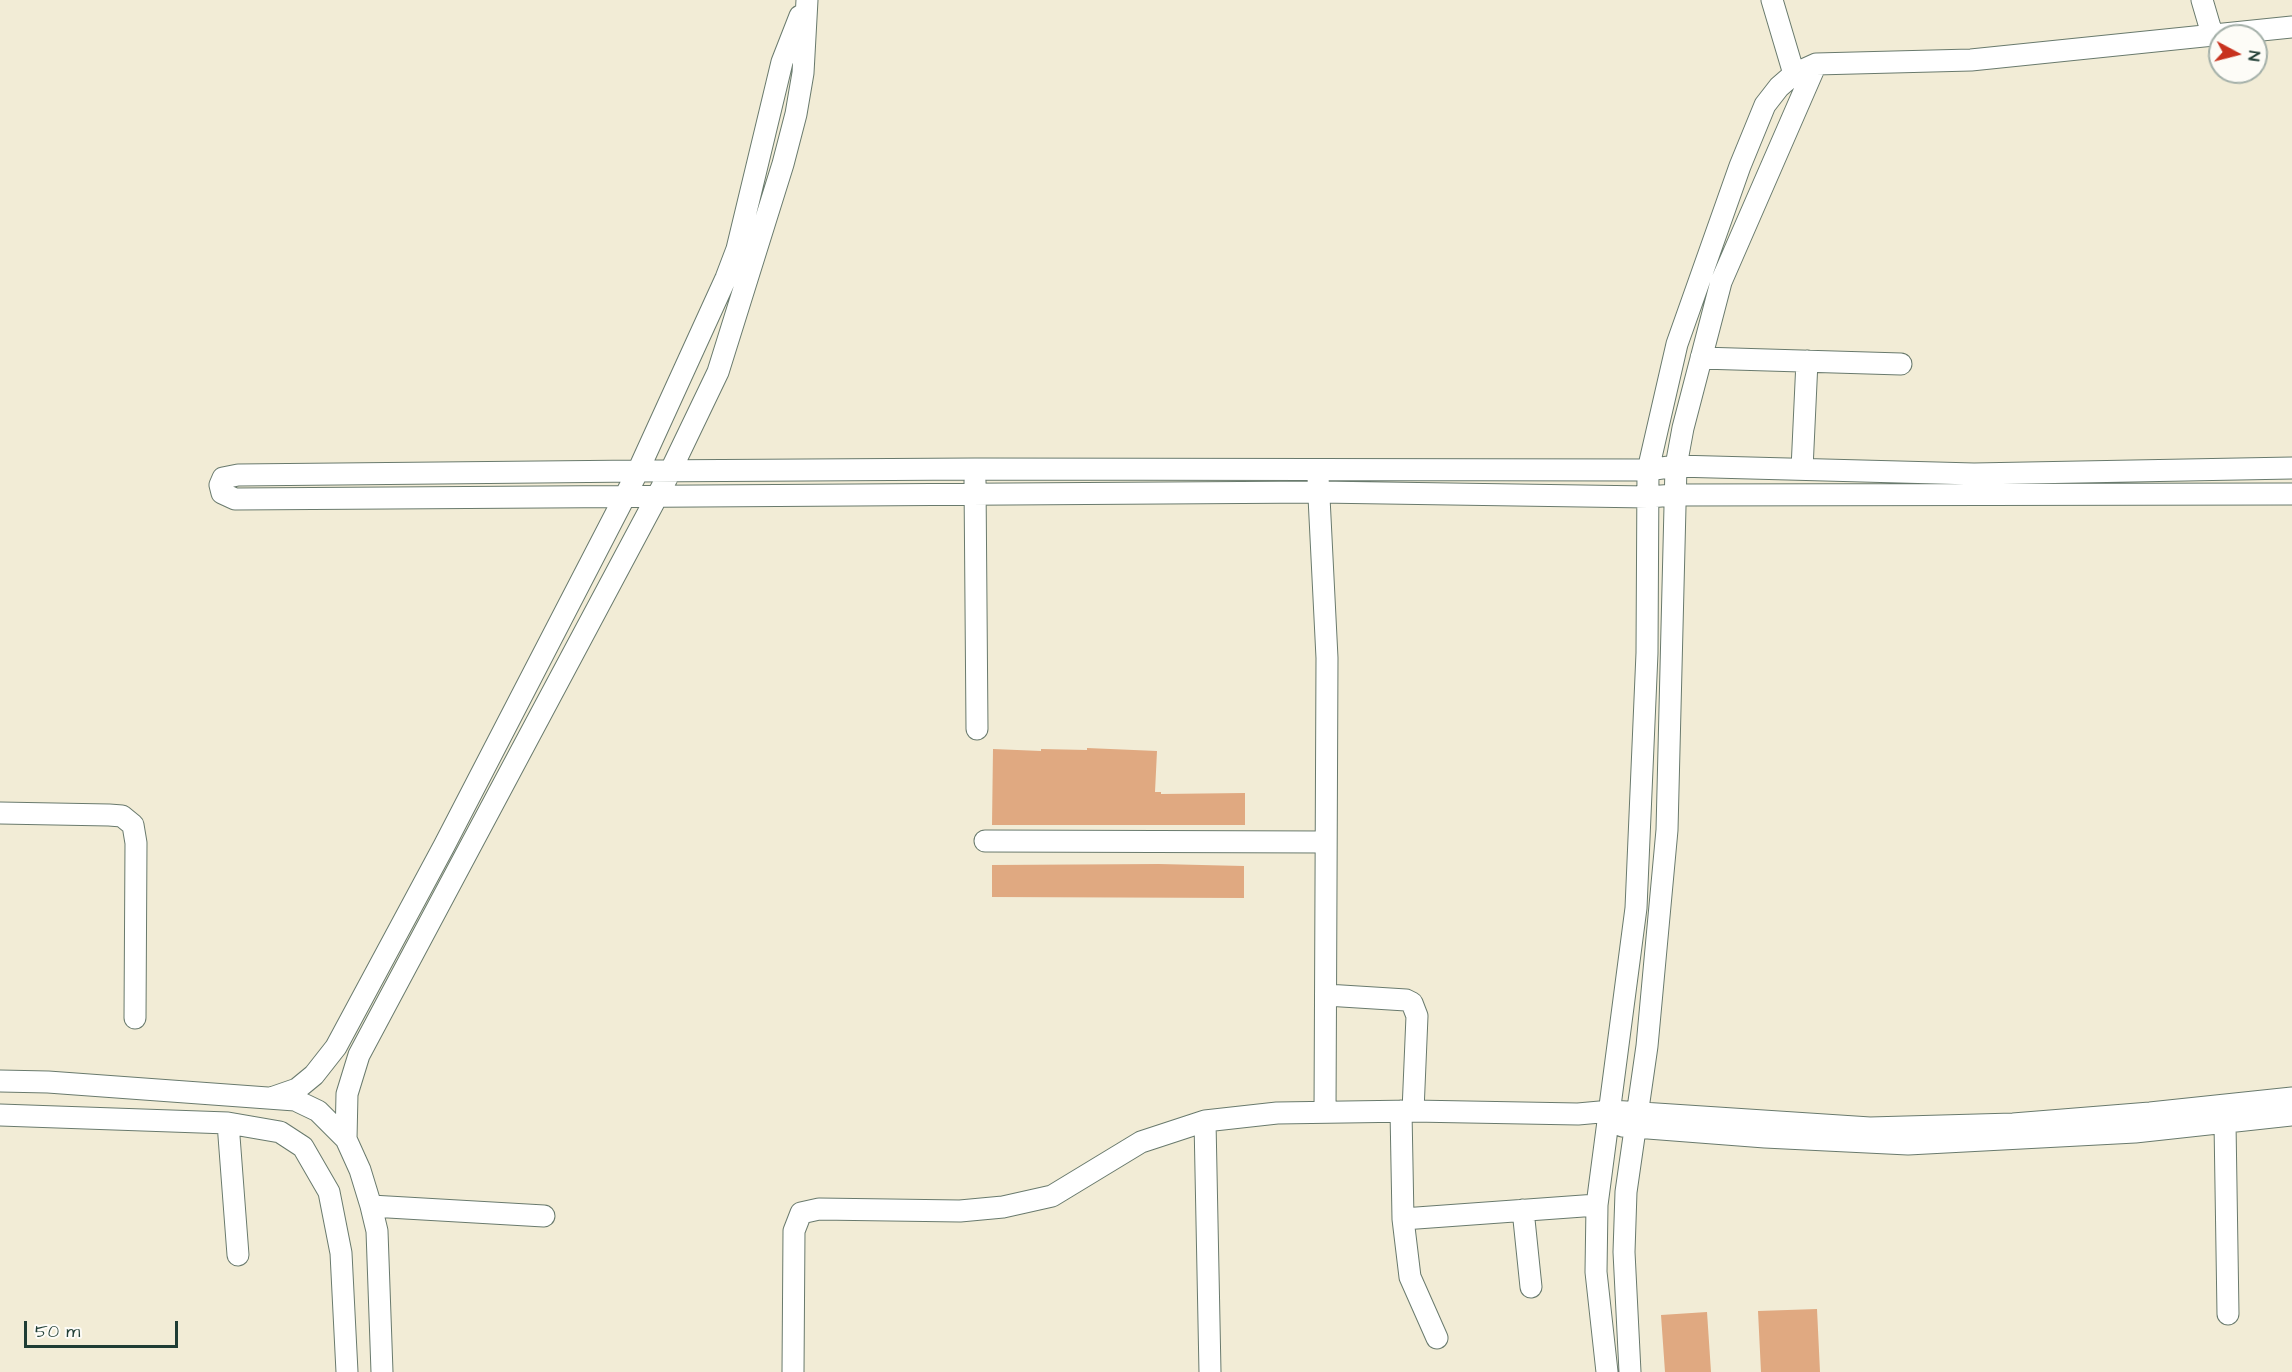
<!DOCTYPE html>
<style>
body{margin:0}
#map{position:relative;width:2292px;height:1372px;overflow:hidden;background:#f2ecd6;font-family:"Architects Daughter",sans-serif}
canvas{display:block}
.north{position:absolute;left:2208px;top:24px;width:60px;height:60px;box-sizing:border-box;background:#fdfcf7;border:2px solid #a4b0a9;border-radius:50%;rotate:97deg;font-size:16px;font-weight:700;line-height:24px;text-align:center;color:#1f3d34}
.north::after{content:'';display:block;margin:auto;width:21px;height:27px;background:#c8321e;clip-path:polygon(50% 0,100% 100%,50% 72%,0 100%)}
.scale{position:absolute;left:24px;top:1321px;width:154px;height:27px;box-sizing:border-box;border:3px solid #1f3d34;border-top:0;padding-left:8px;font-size:18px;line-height:21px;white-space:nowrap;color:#1f3d34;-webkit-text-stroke:4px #fdfcf7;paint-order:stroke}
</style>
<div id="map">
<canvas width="2292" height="1372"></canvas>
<div class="north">N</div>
<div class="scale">50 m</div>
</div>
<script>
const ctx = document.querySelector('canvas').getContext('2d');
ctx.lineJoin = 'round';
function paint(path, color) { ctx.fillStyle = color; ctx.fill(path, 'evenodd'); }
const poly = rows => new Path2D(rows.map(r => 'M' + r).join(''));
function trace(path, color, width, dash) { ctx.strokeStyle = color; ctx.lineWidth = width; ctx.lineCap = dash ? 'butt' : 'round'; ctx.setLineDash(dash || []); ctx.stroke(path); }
const building = poly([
 [1087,748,1157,751,1155,792,1161,792,1161,794,1245,793,1245,825,992,825,993,749,1041,751,1041,749,1087,750],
 [1159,864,1244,866,1244,898,992,897,992,865],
 [1817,1309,1820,1372,1761,1372,1758,1311],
 [1707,1312,1711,1372,1665,1372,1661,1315]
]);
const minor = poly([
 [1772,0,1794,74],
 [2202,0,2212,34],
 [1701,358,1901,364],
 [2292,468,1974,474,1676,466,1648,470,975,469,638,471,238,475,223,478,220,485,222,493,235,499,1319,492,1648,497,1675,495,2292,494],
 [1802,469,1807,361],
 [1318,477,1327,658,1325,1112],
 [975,481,977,729],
 [0,813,109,815,122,816,133,825,136,843,135,1018],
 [985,841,1326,842],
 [1326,995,1406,1000,1412,1003,1417,1016,1413,1111],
 [0,1081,48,1082,295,1100,318,1111,346,1139,360,1170,371,1206,377,1231,382,1372],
 [271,1098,297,1089,314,1075,336,1047,444,846,638,471,726,278,737,249,782,62,800,16],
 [1401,1111,1403,1219,1410,1277,1437,1338],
 [0,1115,228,1123,280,1132,303,1147,329,1192,341,1253,347,1372],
 [1205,1121,1210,1372],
 [228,1123,238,1255],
 [2225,1123,2228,1314],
 [1622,1126,1765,1137,1908,1144,2135,1132,2292,1115],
 [346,1139,347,1094,359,1055,670,472,718,372,783,164,796,114,803,73,807,0],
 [371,1206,544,1216],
 [1523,1210,1531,1287],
 [1403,1219,1597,1205],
 [793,1372,794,1231,801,1213,819,1209,960,1211,1003,1207,1052,1196,1141,1142,1205,1121,1277,1113,1413,1111,1578,1114,1611,1111,1870,1128,2013,1124,2150,1113,2292,1098],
 [1607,1372,1596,1272,1597,1205,1636,908,1647,653,1648,470,1677,344,1740,166,1765,105,1779,87,1794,74,1816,64,1971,60,2292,27],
 [1630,1372,1624,1252,1626,1192,1647,1046,1667,830,1676,466,1683,428,1721,282,1816,64]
]);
paint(building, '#e0a981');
trace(minor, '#697a6d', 23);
trace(minor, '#fff', 21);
</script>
